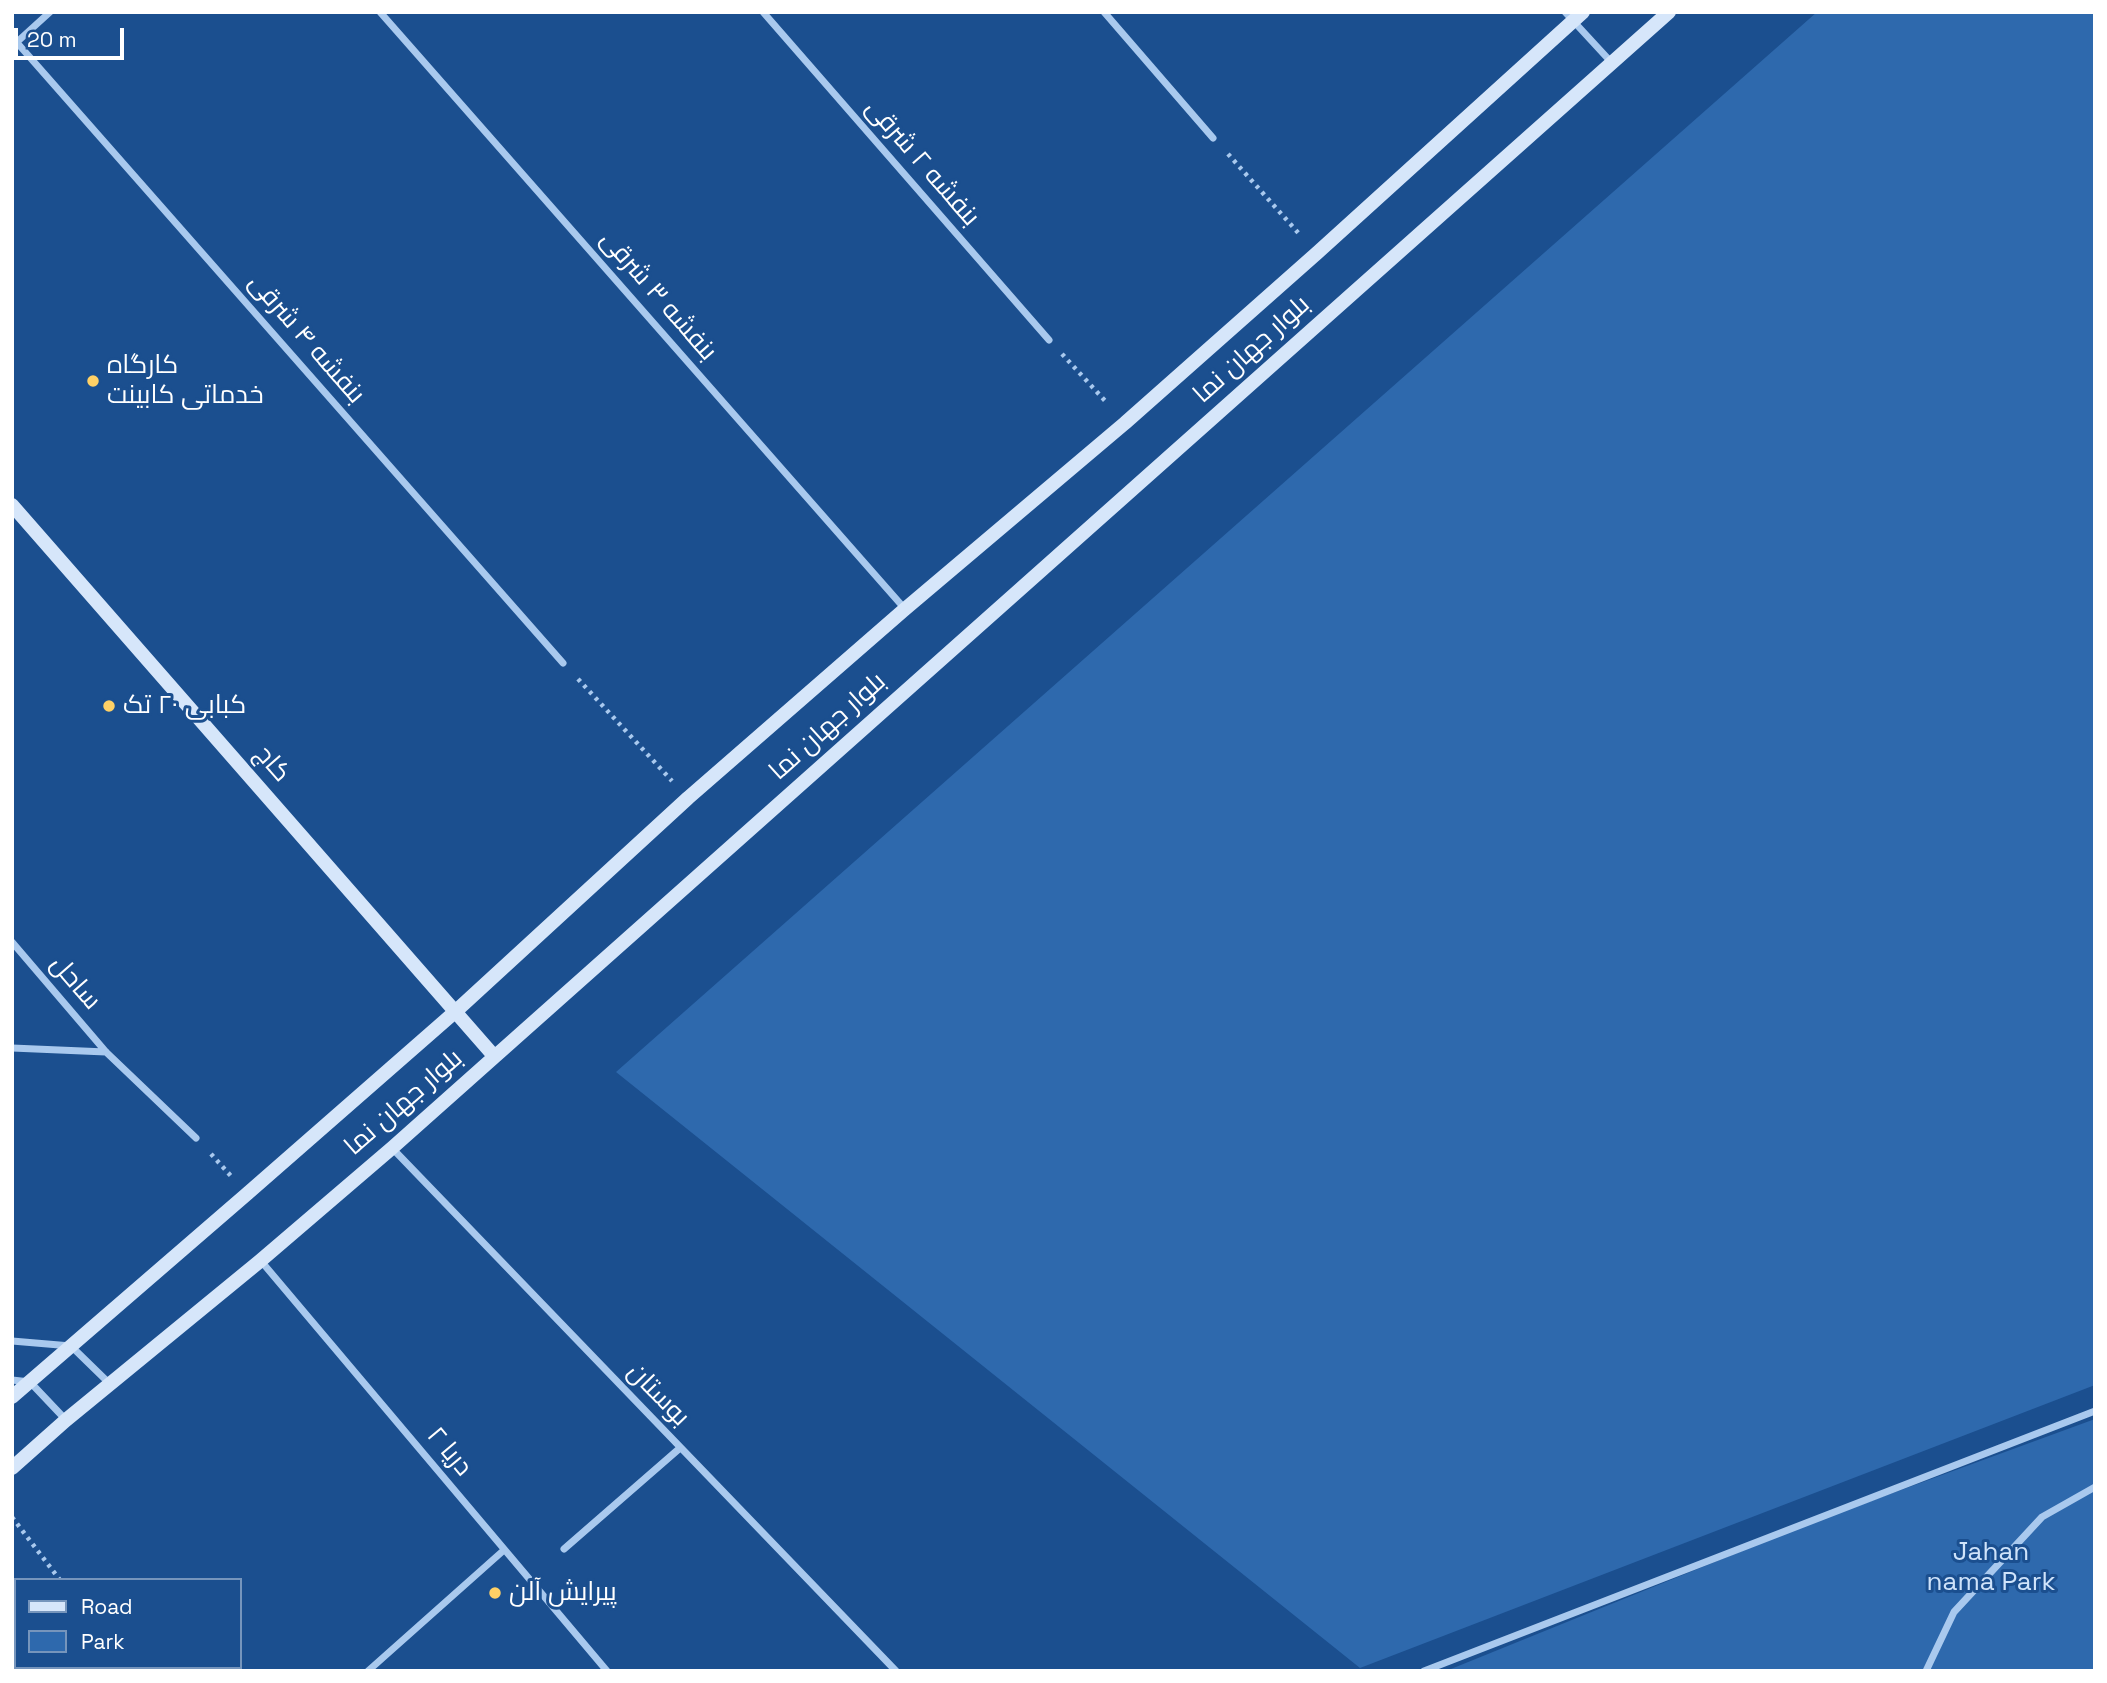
<!DOCTYPE html>
<meta charset="utf-8">
<style>
body{margin:0}
#map{position:relative;width:2107px;height:1683px;overflow:hidden;background:#1b4f8f;font-family:"Space Grotesk",sans-serif}
canvas{display:block}
.frame{position:absolute;inset:0;border:14px solid #fff;pointer-events:none}
.legend{position:absolute;left:14px;top:1578px;width:228px;height:91px;box-sizing:border-box;background:#1b4f8f;border:2px solid #7695bc;margin:0;padding:9px 12px;list-style:none;font-size:21px;color:#fff}
.legend li{display:flex;align-items:center;gap:14px;height:35px}
.legend b{width:35px;border:2px solid #7695bc}
.scale{position:absolute;left:14px;top:28px;width:110px;height:32px;box-sizing:border-box;border:4px solid #fff;border-top:0;padding-left:9px;font-size:21px;line-height:24px;white-space:nowrap;color:#fff;-webkit-text-stroke:5px #1b4f8f;paint-order:stroke}
</style>
<div id="map">
<canvas width="2107" height="1683"></canvas>
<div class="frame"></div>
<ul class="legend">
<li><b style="height:9px;background:#d6e6fa"></b>Road</li>
<li><b style="height:19px;background:#2e69ad"></b>Park</li>
</ul>
<div class="scale">20 m</div>
</div>
<script>
const ctx = document.querySelector('canvas').getContext('2d');
ctx.lineJoin = 'round';
function paint(path, color) { ctx.fillStyle = color; ctx.fill(path, 'evenodd'); }
const poly = rows => new Path2D(rows.map(r => 'M' + r).join(''));
function trace(path, color, width, dash) { ctx.strokeStyle = color; ctx.lineWidth = width; ctx.lineCap = dash ? 'butt' : 'round'; ctx.setLineDash(dash || []); ctx.stroke(path); }
function label(font, color, halo, rows, align = 'center') {
  ctx.font = font + ' "Space Grotesk",Cairo,sans-serif'; ctx.lineWidth = 6; ctx.setLineDash([]); ctx.textBaseline = 'middle'; ctx.strokeStyle = halo; ctx.fillStyle = color; for (const [text, x, y, turn = 0] of rows) {
    ctx.save(); ctx.translate(x, y); ctx.rotate((+turn || 0) * Math.PI / 180); ctx.textAlign = isNaN(turn) ? turn : align; if (halo) ctx.strokeText(text, 0, 0); ctx.fillText(text, 0, 0); ctx.restore();
  }
}
const green = poly([
 [1817,12,2095,12,2095,1385,1360,1668,616,1072],
 [2095,1419,2095,1671,1446,1671,1811,1523]
]);
const path = poly([
 [1228,154,1301,236],
 [1062,354,1108,404],
 [578,679,672,781],
 [211,1154,231,1176],
 [12,1517,60,1580]
]);
const street = poly([
 [380,12,905,609],
 [763,12,1049,340],
 [1104,12,1213,138],
 [1565,12,1612,63],
 [12,37,563,663],
 [17,42,50,12],
 [12,942,106,1052,196,1138],
 [12,1048,106,1052],
 [392,1148,896,1671],
 [261,1261,607,1671],
 [12,1341,71,1346,110,1384],
 [12,1380,30,1382,66,1420],
 [564,1549,680,1448],
 [136,1667,139,1671],
 [368,1671,504,1550],
 [1424,1671,2095,1411],
 [1926,1671,1954,1612,2042,1517,2095,1487]
]);
const secondary = poly([
 [12,505,494,1056],
 [12,1397,248,1193,456,1011,688,798,905,609,1125,423,1317,253,1583,12],
 [12,1468,66,1420,260,1261,392,1148,1669,12]
]);
const markers = [
 [93,381,7,"#ffd166"],
 [109,706,7,"#ffd166"],
 [495,1593,7,"#ffd166"]
];
const streetNames = [
 ["بنفشه ۲ شرقی",922,163,49],
 ["بنفشه ۳ شرقی",658,296,49],
 ["بنفشه ۴ شرقی",306,339,49],
 ["بلوار جهان نما",1252,350,-42],
 ["بلوار جهان نما",828,727,-42],
 ["کاج",272,764,49],
 ["ساحل",75,983,49],
 ["بلوار جهان نما",404,1103,-41],
 ["بوستان",658,1395,46],
 ["دریا ۲",449,1452,50]
];
const poiNames = [
 ["کارگاه",107,366],
 ["خدماتی کابینت",107,396],
 ["کبابی ۲۰ تک",123,706],
 ["پیرایش آلن",509,1593]
];
const parkNames = [
 ["Jahan",1991,1553],
 ["nama Park",1991,1583]
];
paint(green, '#2e69ad');
trace(path, '#a9c9ee', 4.5, [3.5, 5]);
trace(street, '#a9c9ee', 7);
trace(secondary, '#d6e6fa', 14);
for (const [x, y, r, color] of markers) { const dot = new Path2D(); dot.arc(x, y, r, 0, 2 * Math.PI); ctx.fillStyle = color; ctx.fill(dot); trace(dot, '#1b4f8f', 2.5); }
label('26px', '#fff', '#1b4f8f', streetNames);
label('26px', '#fff', '#1b4f8f', poiNames, 'left');
label('26px', '#cfe3fa', '#1b4f8f', parkNames);
</script>
